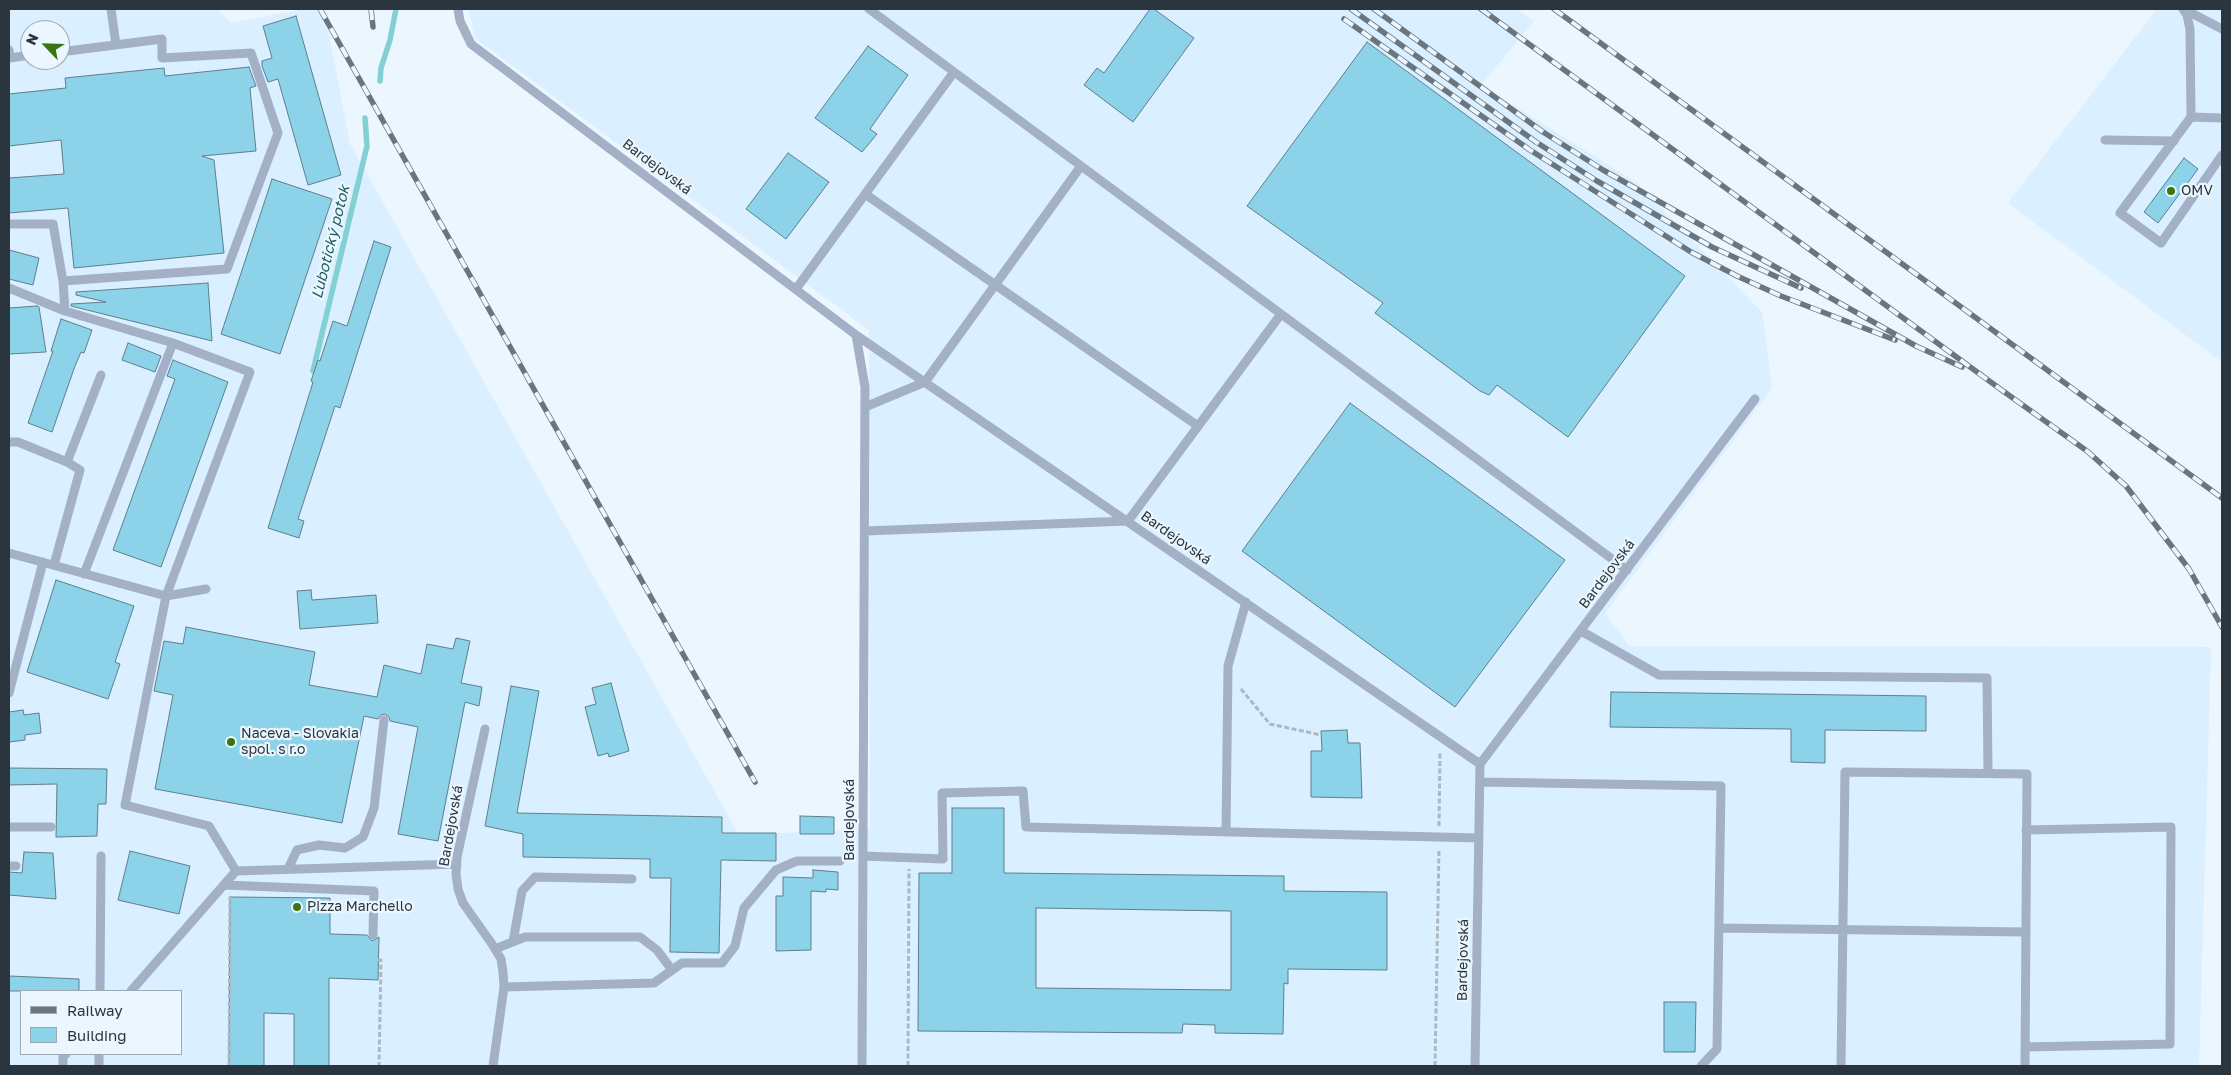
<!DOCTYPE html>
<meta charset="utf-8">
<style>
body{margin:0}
#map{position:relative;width:2231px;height:1075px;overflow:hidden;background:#ebf6fe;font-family:"Golos Text",sans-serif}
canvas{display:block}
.frame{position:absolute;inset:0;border:10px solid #2a353d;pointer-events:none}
.legend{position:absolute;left:20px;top:990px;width:162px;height:65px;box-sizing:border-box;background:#ebf6fe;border:1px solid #9ea9b1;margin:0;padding:6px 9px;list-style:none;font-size:15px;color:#2a353d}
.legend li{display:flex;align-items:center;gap:10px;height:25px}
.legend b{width:25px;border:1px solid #9ea9b1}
.north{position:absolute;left:20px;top:20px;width:50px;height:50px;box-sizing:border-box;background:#ebf6fe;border:1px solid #9ea9b1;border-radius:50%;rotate:294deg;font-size:14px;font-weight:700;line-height:20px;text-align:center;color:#2a353d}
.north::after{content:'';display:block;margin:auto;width:18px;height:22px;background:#377610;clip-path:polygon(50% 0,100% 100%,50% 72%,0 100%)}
</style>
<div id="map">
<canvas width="2231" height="1075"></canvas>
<div class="frame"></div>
<ul class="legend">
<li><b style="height:6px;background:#6a757d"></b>Railway</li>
<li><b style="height:14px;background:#8cd2e8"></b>Building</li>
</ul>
<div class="north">N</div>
</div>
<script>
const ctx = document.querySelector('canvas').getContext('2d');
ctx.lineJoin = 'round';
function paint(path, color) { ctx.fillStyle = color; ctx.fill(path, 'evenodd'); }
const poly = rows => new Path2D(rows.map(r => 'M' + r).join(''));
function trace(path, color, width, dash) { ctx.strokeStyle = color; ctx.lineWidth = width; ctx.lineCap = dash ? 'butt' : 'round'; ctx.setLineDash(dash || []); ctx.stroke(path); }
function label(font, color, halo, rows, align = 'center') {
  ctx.font = font + ' "Golos Text",sans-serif'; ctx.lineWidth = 4.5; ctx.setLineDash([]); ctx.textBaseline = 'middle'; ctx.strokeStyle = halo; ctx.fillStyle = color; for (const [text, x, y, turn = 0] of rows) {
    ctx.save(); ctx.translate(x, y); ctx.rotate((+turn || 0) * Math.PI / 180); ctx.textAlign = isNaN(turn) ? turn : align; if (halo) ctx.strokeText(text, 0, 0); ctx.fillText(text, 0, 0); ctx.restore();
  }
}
const built = poly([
 [9,9,217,9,231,23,305,9,324,9,350,144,739,835,870,829,869,330,475,38,469,9,1518,9,1534,21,1481,85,1637,183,1762,312,1772,388,1605,613,1629,646,2211,647,2199,1066,9,1066],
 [30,30,60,30,60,60,30,60],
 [21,991,181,991,181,1054,21,1054],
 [2157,9,2222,9,2222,362,2008,203]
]);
const stream = poly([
 [380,81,381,68,390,40,396,9],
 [313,371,367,146,365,118]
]);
const building = poly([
 [1150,9,1154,9,1194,38,1133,122,1084,85,1097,68,1104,73,1150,9],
 [296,16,341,175,308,185,278,79,268,82,262,66,262,61,272,58,263,26,296,16],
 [1367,42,1685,276,1568,437,1497,385,1489,395,1480,391,1375,313,1383,303,1247,206,1367,42],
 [868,46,908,75,870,129,877,134,862,152,815,118,868,46],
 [249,67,256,86,250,88,256,151,202,156,214,160,224,253,74,268,68,208,9,213,9,178,64,174,61,140,9,146,9,94,66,88,65,78,164,68,165,76,249,67],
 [788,153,829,182,786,239,746,209,788,153],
 [2184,158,2198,169,2158,223,2144,212,2184,158],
 [272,179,332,199,280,354,221,334,272,179],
 [374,241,391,247,340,408,335,406,298,519,304,521,299,538,268,528,313,382,311,381,318,360,320,361,333,321,347,326,374,241],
 [9,250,39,258,33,285,9,279,9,250],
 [208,283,212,341,71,306,71,304,106,302,76,295,76,292,208,283],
 [37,306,39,307,46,352,9,354,9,308,37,306],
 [61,319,92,330,84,353,81,352,75,366,52,432,28,423,53,351,51,351,61,319],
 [128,343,161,356,155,372,122,360,128,343],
 [173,360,228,382,161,567,113,550,175,379,167,376,173,360],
 [1350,403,1565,560,1455,707,1242,551,1350,403],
 [56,580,134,606,115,662,120,664,108,699,27,672,56,580],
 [311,590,312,600,376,595,378,623,300,629,297,591,311,590],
 [186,627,315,652,309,685,377,697,384,665,421,674,427,644,453,649,456,638,470,641,461,683,482,687,479,706,465,702,438,841,398,834,418,727,390,721,389,717,385,714,381,715,378,719,364,716,342,823,155,789,173,695,154,691,164,641,183,644,186,627],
 [611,683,629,751,609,757,608,753,598,756,585,707,596,704,592,688,611,683],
 [511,686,539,691,517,813,722,817,722,833,776,833,776,861,721,860,719,953,670,952,671,878,650,878,650,859,523,857,523,834,485,826,511,686],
 [1611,692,1926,696,1926,731,1825,730,1825,763,1791,762,1791,729,1610,727,1611,692],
 [23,710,24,715,39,713,41,733,25,735,25,740,9,742,9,712,23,710],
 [1347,730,1348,743,1360,743,1362,798,1311,797,1311,751,1322,751,1321,731,1347,730],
 [9,768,107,769,106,804,98,804,97,836,56,837,57,784,9,785,9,768],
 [952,808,1004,808,1004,873,1284,876,1284,891,1387,892,1387,970,1288,969,1288,984,1284,983,1283,1034,1215,1033,1215,1025,1183,1024,1182,1033,918,1031,919,873,952,873,952,808],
 [1036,908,1231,911,1231,990,1036,988,1036,908],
 [800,816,834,817,834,834,800,834,800,816],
 [130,851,190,866,179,914,118,900,130,851],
 [24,852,53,853,56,899,9,895,9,872,22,873,24,852],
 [813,870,838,872,838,890,826,889,826,892,811,891,811,950,776,951,776,896,783,896,783,877,813,878,813,870],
 [230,897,330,898,330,934,367,935,372,941,379,937,378,980,329,978,329,1066,294,1066,294,1014,264,1013,264,1066,229,1066,230,897],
 [9,976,79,979,79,991,9,991,9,976],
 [1664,1002,1696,1002,1695,1052,1664,1052,1664,1002]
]);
const path = poly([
 [1241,689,1270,724,1321,735],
 [1439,826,1440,752],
 [378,960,381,960,379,1066],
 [229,1066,230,897],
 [908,1066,909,869],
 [1435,1066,1439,849]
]);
const service = poly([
 [111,9,116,45],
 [458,9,460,21,471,44,856,335,865,387,862,1066],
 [869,9,1627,570],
 [2183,9,2187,15,2190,29,2191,117,2222,118],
 [2187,9,2195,15,2222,29],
 [9,50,10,58,30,55],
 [2191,117,2120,213,2161,243,2222,155],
 [2105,140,2174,141],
 [865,194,1198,426],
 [9,224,53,224,63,281,227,269,278,133,251,53,162,58,162,39,60,52],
 [63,281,65,311,173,343],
 [9,288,65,311],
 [796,289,954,72],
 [856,335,1480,764],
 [865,407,925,382,1081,166],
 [9,442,18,442,67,462,101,375],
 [865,531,1128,521,1281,314],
 [9,553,166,596,206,589],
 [54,565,80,470,67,462],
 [84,574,173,343,250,372,166,596,125,805,209,826,236,871],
 [1581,631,1659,675,1987,678,1988,773],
 [9,693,43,562],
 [485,729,457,857,456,874,458,889,463,903,492,944,501,959,503,972,504,987,493,1066],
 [1480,782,1721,786,1717,1049,1701,1066],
 [9,827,51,827],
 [1226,832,1228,666,1246,602],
 [863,856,943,859,942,793,1023,791,1026,827,1479,838],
 [9,866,16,866],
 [288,869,297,850,319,845,345,848,363,837,374,808,384,720],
 [224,885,374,891,373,935],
 [1719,928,2026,932],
 [513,942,522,891,535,877,632,879],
 [495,949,525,937,640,937,657,950,672,970],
 [504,987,654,983,682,963,722,963,735,946,744,908,776,870,797,861,840,861],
 [100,991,101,856],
 [131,991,236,871,457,864],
 [2025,1047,2170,1044,2171,827,2026,830],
 [63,1066,63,1056,66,1054],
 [99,1066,99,1054],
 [1475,1066,1480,764,1755,399],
 [1841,1066,1845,772,2027,774,2025,1066]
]);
const rail = poly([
 [320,9,755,782],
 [371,9,373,27],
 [1351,9,1536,142,1597,181,1712,247,1801,288],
 [1374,9,1543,132,1603,170,1916,346,1962,367],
 [1481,9,2003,391,2087,451,2126,486,2189,569,2222,627],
 [1554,9,2222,498],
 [1344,19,1530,150,1691,252,1737,276,1781,296,1895,340]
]);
const markers = [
 [2171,191,5,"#377610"],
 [231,742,5,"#377610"],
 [297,907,5,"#377610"]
];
const streetNames = [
 ["Bardejovská",657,167,37],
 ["Bardejovská",1176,538,35],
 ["Bardejovská",1607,574,-53],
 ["Bardejovská",850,820,-90],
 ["Bardejovská",451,826,-80],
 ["Bardejovská",1463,960,-89]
];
const poiNames = [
 ["OMV",2181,191],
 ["Naceva - Slovakia",241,734],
 ["spol. s r.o",241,750],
 ["Pizza Marchello",307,907]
];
const waterNames = [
 ["Ľubotický potok",331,242,-76]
];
paint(built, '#daefff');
trace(stream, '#82d0d3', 5.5);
paint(building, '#8cd2e8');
trace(building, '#5f808b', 1);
trace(path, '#adb8c0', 3, [5, 2.5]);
trace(service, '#a3b0c6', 9);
trace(rail, '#6a757d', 5.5);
trace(rail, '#ebf6fe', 4, [11]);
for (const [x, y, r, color] of markers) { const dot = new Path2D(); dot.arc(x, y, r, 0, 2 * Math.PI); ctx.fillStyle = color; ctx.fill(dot); trace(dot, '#ebf6fe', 2); }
label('14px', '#2a353d', '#ebf6fe', streetNames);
label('14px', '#2a353d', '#ebf6fe', poiNames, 'left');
label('italic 15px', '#1d5e61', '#ebf6fe', waterNames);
</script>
